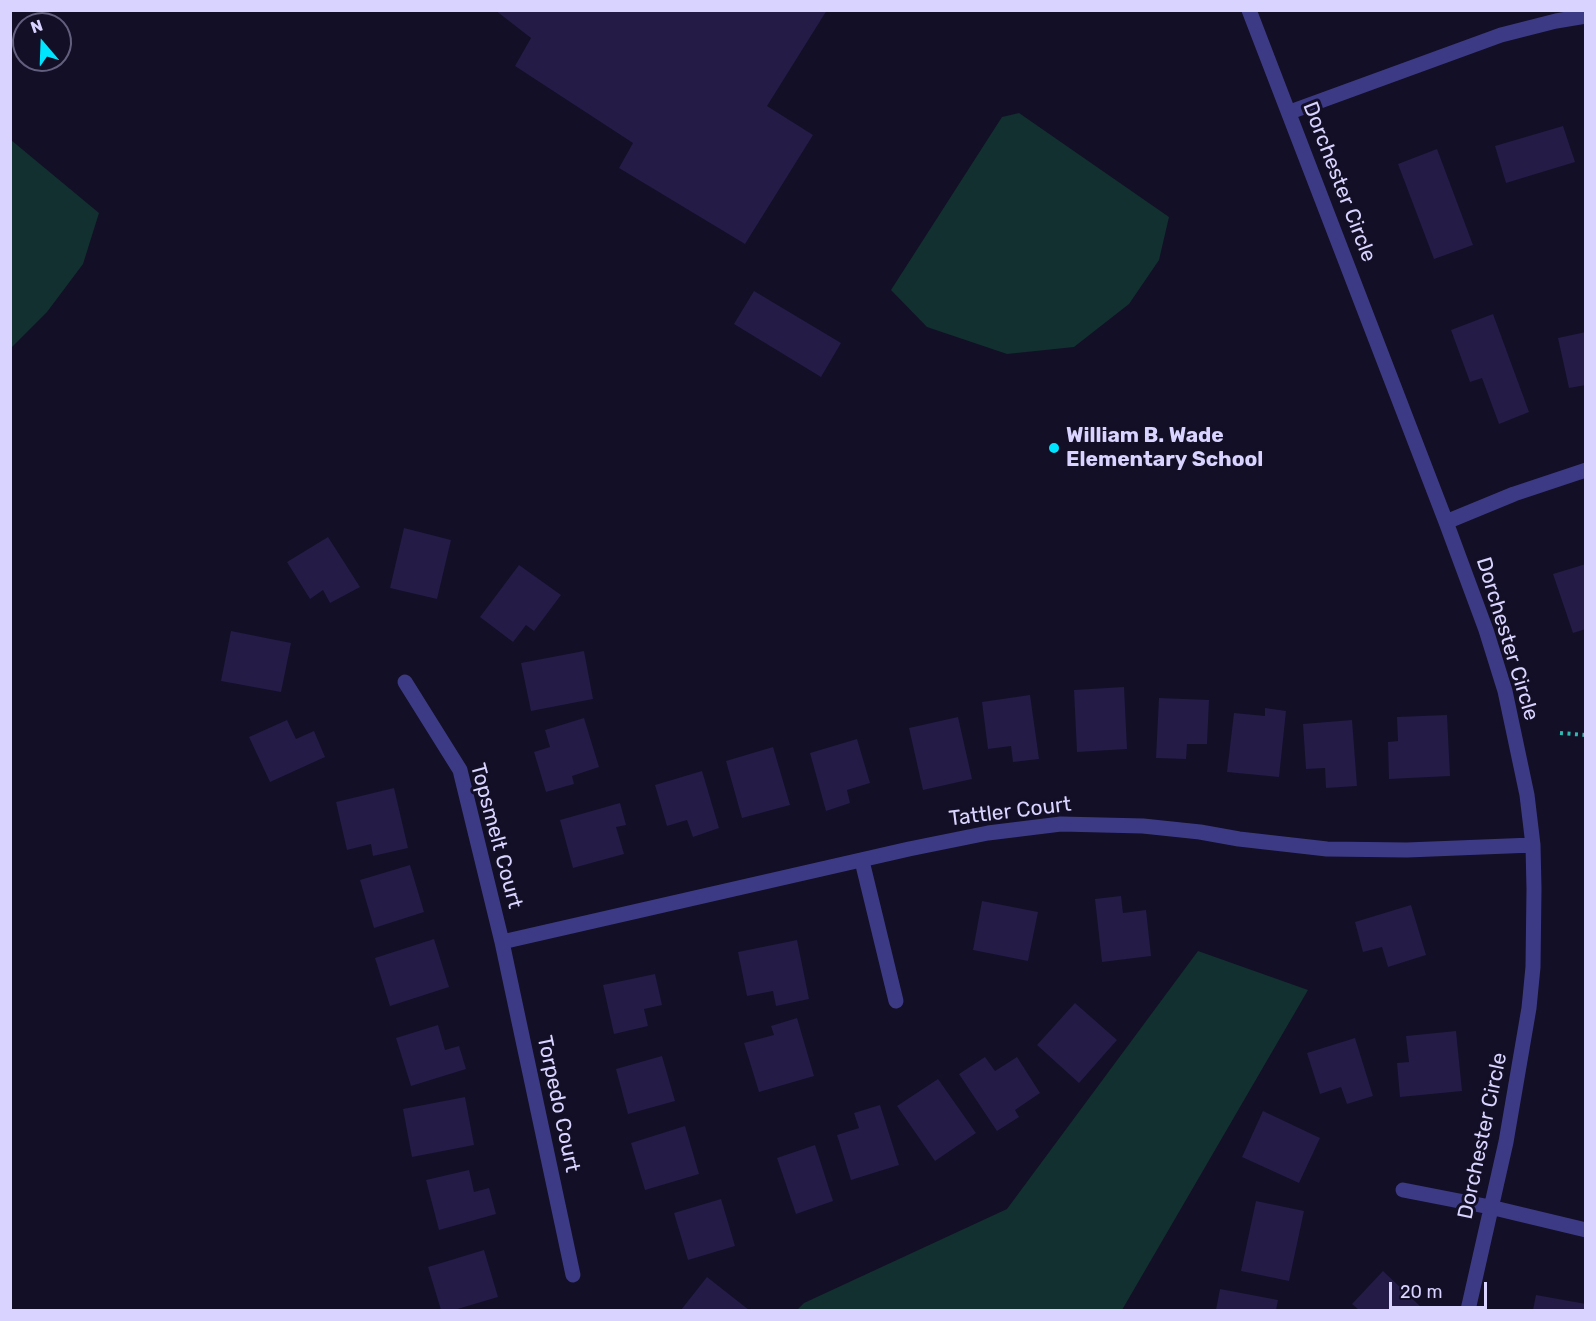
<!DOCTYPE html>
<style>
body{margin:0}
#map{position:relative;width:1596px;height:1321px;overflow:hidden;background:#130f26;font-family:Rubik,sans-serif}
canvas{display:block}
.frame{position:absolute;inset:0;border:12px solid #d9d4ff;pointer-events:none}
.north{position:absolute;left:12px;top:12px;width:60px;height:60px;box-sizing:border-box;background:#130f26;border:2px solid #625e7d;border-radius:50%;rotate:341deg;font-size:16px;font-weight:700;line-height:24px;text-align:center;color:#d9d4ff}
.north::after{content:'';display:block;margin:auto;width:21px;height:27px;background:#00e5ff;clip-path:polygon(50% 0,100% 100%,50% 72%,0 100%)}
.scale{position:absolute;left:1389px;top:1282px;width:98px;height:27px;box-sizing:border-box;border:3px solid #d9d4ff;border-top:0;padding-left:8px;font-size:18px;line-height:21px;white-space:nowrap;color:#d9d4ff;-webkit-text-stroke:4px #130f26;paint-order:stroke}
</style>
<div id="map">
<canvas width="1596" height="1321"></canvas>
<div class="frame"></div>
<div class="north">N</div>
<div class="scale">20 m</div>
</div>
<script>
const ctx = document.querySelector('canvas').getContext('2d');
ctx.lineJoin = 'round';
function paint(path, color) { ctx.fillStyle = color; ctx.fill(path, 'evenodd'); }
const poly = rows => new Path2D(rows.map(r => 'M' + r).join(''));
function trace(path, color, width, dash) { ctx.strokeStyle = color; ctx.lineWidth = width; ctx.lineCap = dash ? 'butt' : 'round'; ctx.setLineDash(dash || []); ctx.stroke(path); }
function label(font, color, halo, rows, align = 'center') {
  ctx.font = font + ' Rubik,sans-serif'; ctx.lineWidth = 6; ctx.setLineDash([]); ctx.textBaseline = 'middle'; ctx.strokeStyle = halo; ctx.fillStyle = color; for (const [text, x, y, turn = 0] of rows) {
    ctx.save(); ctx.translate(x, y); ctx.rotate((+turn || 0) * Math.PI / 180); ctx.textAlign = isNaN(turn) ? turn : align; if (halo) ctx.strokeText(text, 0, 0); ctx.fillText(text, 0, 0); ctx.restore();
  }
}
const green = poly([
 [1019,113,1169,217,1159,260,1129,304,1074,347,1007,354,927,327,891,290,1002,117],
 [11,140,99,213,83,264,47,312,11,348],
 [1198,951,1308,990,1122,1310,797,1310,804,1303,1007,1209]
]);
const building = poly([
 [495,10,827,10,767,106,813,135,745,244,619,168,633,143,515,66,531,38],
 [1563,126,1575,162,1506,183,1495,146],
 [1437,149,1473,245,1434,259,1398,164],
 [754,291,841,343,821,377,734,324],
 [1493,314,1529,412,1499,424,1482,378,1470,382,1451,330],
 [1586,332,1586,385,1569,388,1558,338],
 [404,528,451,540,437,599,390,588],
 [328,537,360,587,330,603,323,590,310,599,287,562],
 [1586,564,1586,629,1573,633,1553,574],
 [519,565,561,595,534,631,526,625,513,642,480,617],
 [231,631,291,643,281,692,221,681],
 [584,651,593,699,531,711,521,663],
 [1124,687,1127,749,1077,752,1074,690],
 [1030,695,1039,759,1013,762,1011,746,988,749,982,702],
 [1159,698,1209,700,1207,744,1187,744,1186,759,1156,758],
 [1265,708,1286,711,1279,777,1227,772,1234,713,1265,716],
 [1447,715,1450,776,1389,779,1388,742,1398,741,1397,717],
 [958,717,972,779,923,790,909,728],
 [584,718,599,767,572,776,574,784,546,792,534,752,550,747,545,730],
 [287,720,296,739,314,731,325,757,270,782,249,737],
 [1352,720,1357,786,1326,788,1325,768,1306,769,1303,724],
 [857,739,870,783,847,790,850,803,826,811,810,753],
 [773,747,790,805,742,818,726,761],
 [702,771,719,828,693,837,687,820,667,826,655,785],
 [394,788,408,848,373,856,371,844,347,850,336,802],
 [620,803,626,825,616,827,624,854,573,868,560,820],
 [410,865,424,912,374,928,360,880],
 [1121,896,1123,913,1146,910,1151,956,1102,962,1095,899],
 [982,901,1038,912,1028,961,973,950],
 [1411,905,1426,955,1388,967,1382,947,1363,952,1355,922],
 [434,939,449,987,390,1006,375,958],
 [797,940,809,999,776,1006,773,991,747,996,738,952],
 [655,974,662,1005,644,1009,648,1026,614,1034,603,985],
 [1075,1003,1117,1040,1079,1083,1037,1045],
 [797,1018,814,1076,759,1092,744,1043,774,1035,771,1026],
 [438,1025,445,1050,459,1046,466,1069,411,1086,396,1038],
 [1456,1031,1462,1091,1400,1097,1397,1063,1409,1062,1406,1036],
 [1355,1038,1373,1096,1347,1104,1341,1087,1320,1094,1307,1053],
 [662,1056,675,1101,628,1114,616,1069],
 [985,1057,995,1071,1017,1057,1040,1093,1015,1110,1019,1117,997,1131,959,1074],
 [938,1079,976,1133,935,1161,897,1106],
 [465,1097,474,1145,412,1157,403,1109],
 [880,1105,899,1165,851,1180,837,1135,859,1128,854,1113],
 [1263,1111,1320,1138,1299,1183,1242,1157],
 [685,1126,699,1174,645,1190,631,1143],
 [815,1145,833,1201,796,1214,777,1158],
 [469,1170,474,1192,489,1188,496,1214,439,1230,426,1180],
 [721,1199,735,1246,688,1260,674,1213],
 [1256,1201,1304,1211,1289,1281,1241,1271],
 [484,1250,498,1297,454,1310,441,1310,428,1267],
 [1383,1271,1420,1306,1416,1310,1359,1310,1352,1304],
 [707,1277,749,1310,681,1310],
 [1220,1289,1278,1300,1276,1310,1216,1310],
 [1536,1295,1586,1304,1586,1310,1533,1310]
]);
const path = poly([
 [1560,733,1586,735]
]);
const street = poly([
 [1249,10,1446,522,1486,630,1505,691,1527,795,1533,845,1534,889,1533,967,1529,1008,1506,1142,1468,1310],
 [1290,112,1501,35,1556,21,1586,16],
 [1446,522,1514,494,1586,470],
 [405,682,460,770,502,942,573,1275],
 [862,861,896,1001],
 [502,942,909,849,988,833,1061,824,1143,826,1200,832,1239,839,1327,849,1407,850,1533,845],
 [1403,1190,1490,1207,1586,1230]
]);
const markers = [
 [1054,448,6,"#00e5ff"]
];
const streetNames = [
 ["Dorchester Circle",1339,182,69],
 ["Dorchester Circle",1507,639,73],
 ["Tattler Court",1010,812,-7],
 ["Topsmelt Court",496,836,75],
 ["Torpedo Court",558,1104,78],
 ["Dorchester Circle",1483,1136,-78]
];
const poiNames = [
 ["William B. Wade",1066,436],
 ["Elementary School",1066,460]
];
paint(green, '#12302f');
paint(building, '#241b47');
trace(path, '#2fb8b0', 4, [3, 4.5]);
trace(street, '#3d3a85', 15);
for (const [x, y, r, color] of markers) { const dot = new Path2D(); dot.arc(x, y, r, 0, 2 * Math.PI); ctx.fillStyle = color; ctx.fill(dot); trace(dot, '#130f26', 2); }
label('21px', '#d9d4ff', '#130f26', streetNames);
label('bold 21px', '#d9d4ff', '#130f26', poiNames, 'left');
</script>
